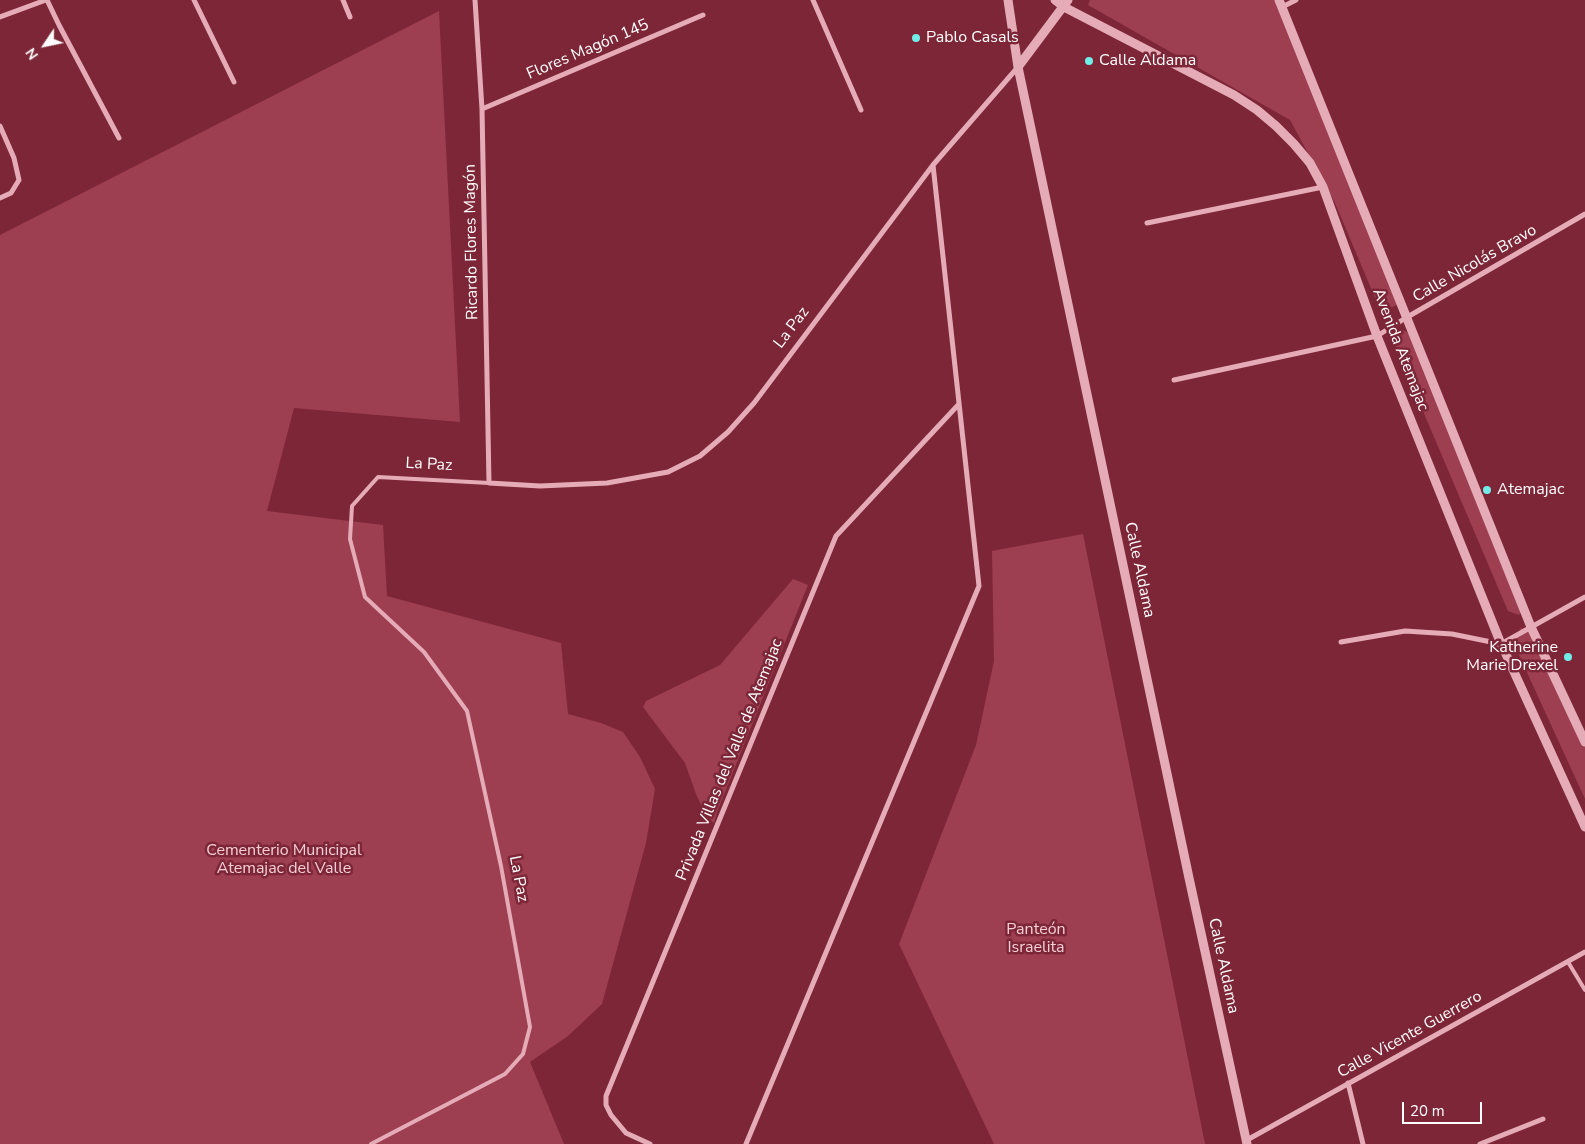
<!DOCTYPE html>
<meta charset="utf-8">
<style>
body{margin:0}
#map{position:relative;width:1585px;height:1144px;overflow:hidden;background:#7d2637;font-family:"Nunito Sans",sans-serif}
canvas{display:block}
.north{position:absolute;left:20px;top:20px;width:50px;height:50px;-webkit-text-stroke:4px #7d2637;paint-order:stroke;rotate:236deg;font-size:14px;font-weight:700;line-height:20px;text-align:center;color:#fff}
.north::after{content:'';display:block;margin:auto;width:18px;height:22px;background:#fff;clip-path:polygon(50% 0,100% 100%,50% 72%,0 100%)}
.scale{position:absolute;left:1402px;top:1102px;width:80px;height:22px;box-sizing:border-box;border:2px solid #fff;border-top:0;padding-left:6px;font-size:15px;line-height:18px;white-space:nowrap;color:#fff;-webkit-text-stroke:4px #7d2637;paint-order:stroke}
</style>
<div id="map">
<canvas width="1585" height="1144"></canvas>
<div class="north">N</div>
<div class="scale">20 m</div>
</div>
<script>
const ctx = document.querySelector('canvas').getContext('2d');
ctx.lineJoin = 'round';
function paint(path, color) { ctx.fillStyle = color; ctx.fill(path, 'evenodd'); }
const poly = rows => new Path2D(rows.map(r => 'M' + r).join(''));
function trace(path, color, width, dash) { ctx.strokeStyle = color; ctx.lineWidth = width; ctx.lineCap = dash ? 'butt' : 'round'; ctx.setLineDash(dash || []); ctx.stroke(path); }
function label(font, color, halo, rows, align = 'center') {
  ctx.font = font + ' "Nunito Sans",sans-serif'; ctx.lineWidth = 5; ctx.setLineDash([]); ctx.textBaseline = 'middle'; ctx.strokeStyle = halo; ctx.fillStyle = color; for (const [text, x, y, turn = 0] of rows) {
    ctx.save(); ctx.translate(x, y); ctx.rotate((+turn || 0) * Math.PI / 180); ctx.textAlign = isNaN(turn) ? turn : align; if (halo) ctx.strokeText(text, 0, 0); ctx.fillText(text, 0, 0); ctx.restore();
  }
}
const green = poly([
 [1090,0,1275,0,1400,303,1393,307,1378,305,1335,203,1290,120,1088,5],
 [439,11,460,422,294,408,267,511,383,525,387,596,561,643,568,714,601,723,623,732,640,757,655,789,646,843,602,1004,568,1036,530,1062,564,1144,0,1144,0,235],
 [1403,330,1414,336,1527,605,1519,615,1508,611,1394,343],
 [1083,534,1205,1144,994,1144,899,944,976,745,994,661,992,551],
 [793,579,808,585,717,812,714,823,706,815,696,794,685,763,643,707,646,701,720,665],
 [1521,628,1537,633,1585,737,1585,799,1513,642]
]);
const service = poly([
 [1568,962,1585,990],
 [371,1144,505,1074,523,1054,530,1027,501,866,467,711,424,652,365,597,350,539,352,506,378,477,489,483]
]);
const minor = poly([
 [47,0,59,25,119,138],
 [194,0,234,82],
 [343,0,350,17],
 [475,0,482,109,489,483,540,486,607,483,668,472,700,456,728,432,754,403,933,165,1018,67],
 [813,0,861,110],
 [1282,7,1296,0],
 [0,17,46,0],
 [482,109,703,15],
 [0,126,14,158,19,180,11,193,0,198],
 [1147,223,1323,187],
 [1174,380,1377,336,1404,319,1585,214],
 [1341,642,1405,631,1452,634,1501,644,1585,597],
 [1348,1083,1363,1144],
 [1247,1140,1585,952],
 [650,1144,626,1133,611,1115,606,1105,606,1096,836,536,959,404],
 [746,1144,979,586,933,165],
 [1480,1144,1543,1119]
]);
const tertiary = poly([
 [1008,0,1018,67,1189,878,1247,1144],
 [1055,0,1064,7,1234,95,1257,110,1276,126,1294,144,1310,163,1323,187,1377,336,1499,639,1585,827],
 [1279,0,1531,627,1585,742],
 [1018,67,1068,0]
]);
const markers = [
 [916,38,5,"#71ede8"],
 [1089,61,5,"#71ede8"],
 [1487,490,5,"#71ede8"],
 [1568,657,5,"#71ede8"]
];
const poiNames = [
 ["Pablo Casals",926,38],
 ["Calle Aldama",1099,61],
 ["Atemajac",1497,490],
 ["Katherine",1558,648,"right"],
 ["Marie Drexel",1558,666,"right"]
];
const streetNames = [
 ["Flores Magón 145",588,50,-23],
 ["Ricardo Flores Magón",472,242,-91],
 ["Calle Nicolás Bravo",1475,264,-30],
 ["La Paz",792,328,-53],
 ["Avenida Atemajac",1400,350,69],
 ["La Paz",429,465,3],
 ["Calle Aldama",1139,570,78],
 ["Privada Villas del Valle de Atemajac",730,760,-68],
 ["La Paz",518,879,79],
 ["Calle Aldama",1223,966,78],
 ["Calle Vicente Guerrero",1410,1035,-29]
];
const parkNames = [
 ["Cementerio Municipal",284,851],
 ["Atemajac del Valle",284,869],
 ["Panteón",1036,930],
 ["Israelita",1036,948]
];
paint(green, '#9d3e51');
trace(service, '#e5acb8', 4);
trace(minor, '#e5acb8', 5);
trace(tertiary, '#e5acb8', 9);
for (const [x, y, r, color] of markers) { const dot = new Path2D(); dot.arc(x, y, r, 0, 2 * Math.PI); ctx.fillStyle = color; ctx.fill(dot); trace(dot, '#7d2637', 2); }
label('16px', '#fff', '#7d2637', poiNames, 'left');
label('16px', '#fff', '#7d2637', streetNames);
label('16px', '#f4cfd6', '#7d2637', parkNames);
</script>
